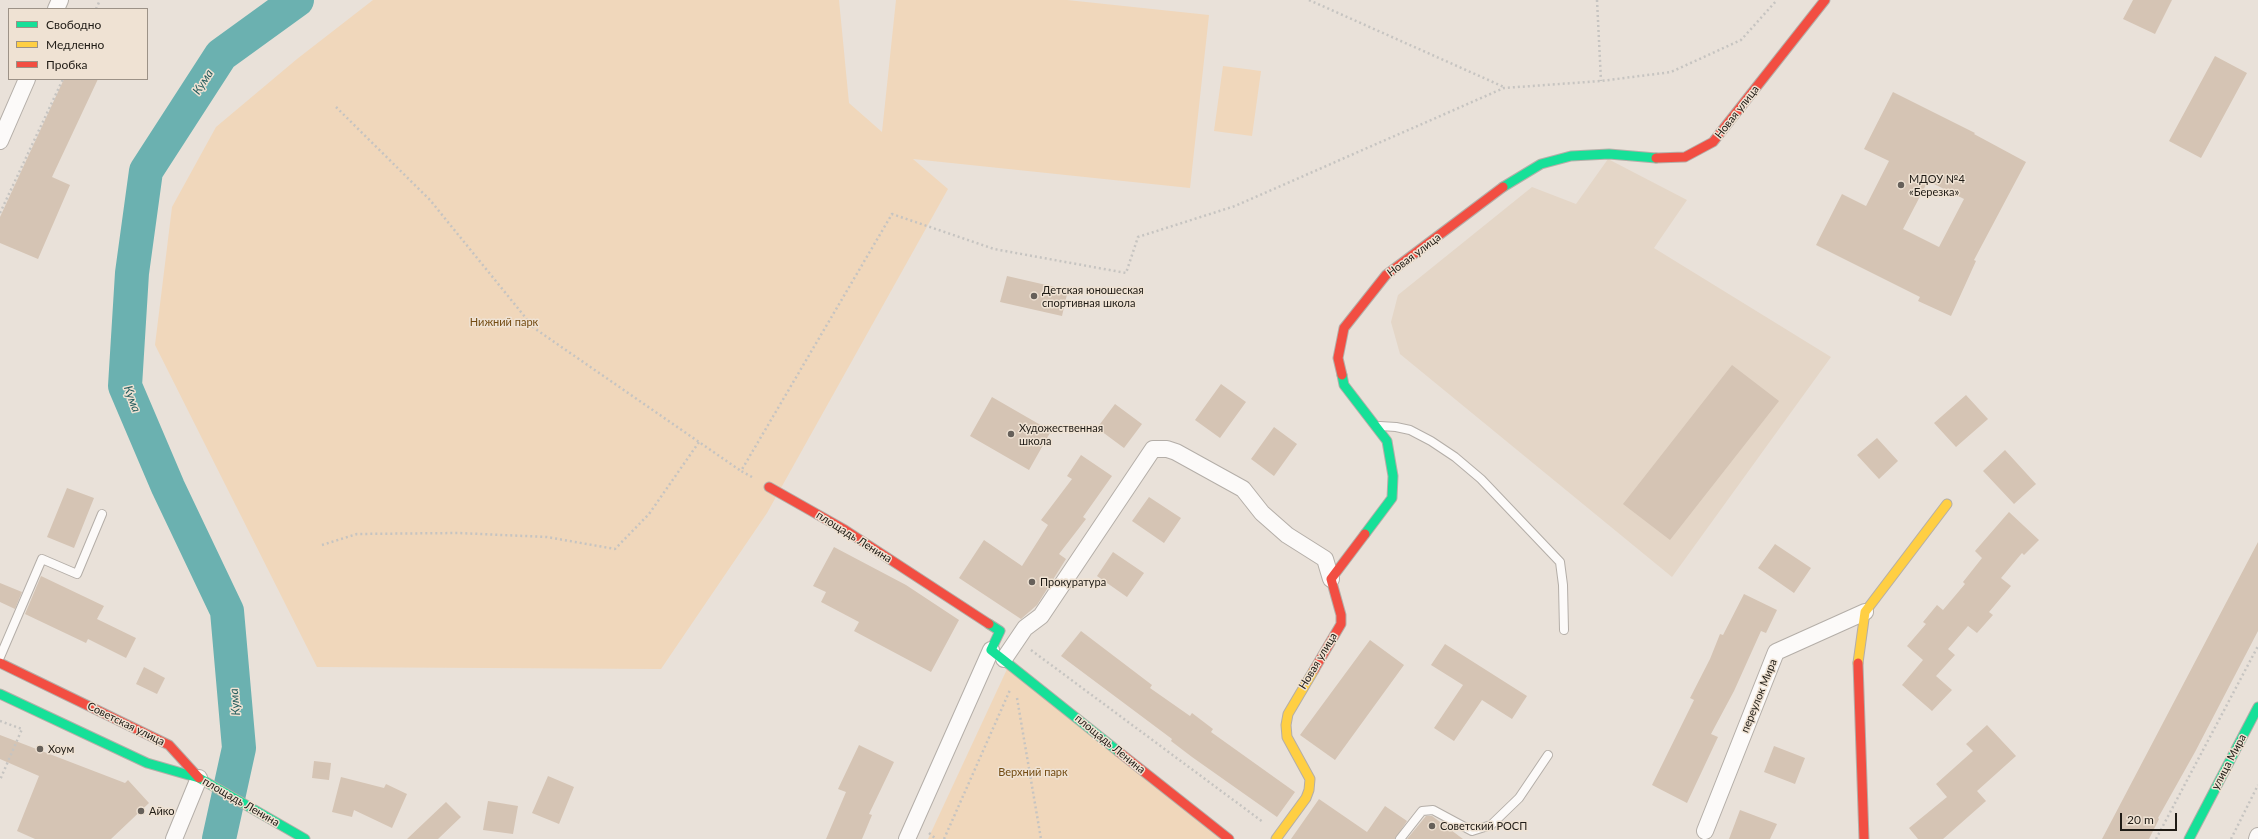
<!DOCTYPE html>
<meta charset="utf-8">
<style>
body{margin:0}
#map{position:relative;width:2258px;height:839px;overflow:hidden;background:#e9e1d9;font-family:Lato,sans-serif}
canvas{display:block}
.legend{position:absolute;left:8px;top:8px;width:140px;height:72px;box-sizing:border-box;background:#efe2d3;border:1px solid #9c9287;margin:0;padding:5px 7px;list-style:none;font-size:12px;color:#1f1b15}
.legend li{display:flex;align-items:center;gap:8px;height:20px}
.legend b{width:20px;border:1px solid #9c9287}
.scale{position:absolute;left:2120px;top:813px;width:57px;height:18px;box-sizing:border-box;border:2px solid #1f1b15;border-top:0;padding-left:5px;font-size:12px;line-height:14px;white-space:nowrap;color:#1f1b15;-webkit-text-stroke:3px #efe2d3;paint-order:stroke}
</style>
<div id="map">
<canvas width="2258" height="839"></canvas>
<ul class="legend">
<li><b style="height:5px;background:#16e098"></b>Свободно</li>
<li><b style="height:5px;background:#ffcf43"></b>Медленно</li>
<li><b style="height:5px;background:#f24e42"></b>Пробка</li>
</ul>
<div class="scale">20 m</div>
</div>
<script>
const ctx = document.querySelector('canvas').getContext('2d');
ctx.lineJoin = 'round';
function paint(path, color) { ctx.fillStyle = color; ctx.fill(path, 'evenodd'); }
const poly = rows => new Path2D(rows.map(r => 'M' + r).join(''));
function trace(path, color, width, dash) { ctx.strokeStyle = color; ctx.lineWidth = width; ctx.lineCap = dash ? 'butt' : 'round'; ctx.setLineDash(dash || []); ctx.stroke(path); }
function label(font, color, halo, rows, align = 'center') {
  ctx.font = font + ' Lato,sans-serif'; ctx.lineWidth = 3; ctx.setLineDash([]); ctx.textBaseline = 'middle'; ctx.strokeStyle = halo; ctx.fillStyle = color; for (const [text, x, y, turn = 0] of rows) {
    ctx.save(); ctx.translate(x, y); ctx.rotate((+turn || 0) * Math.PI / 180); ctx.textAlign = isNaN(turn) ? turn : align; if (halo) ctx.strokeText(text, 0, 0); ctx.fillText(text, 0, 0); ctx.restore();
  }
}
const built = poly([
 [1608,159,1687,200,1654,248,1831,357,1672,577,1400,354,1391,322,1398,295,1532,187,1576,204]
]);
const green = poly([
 [373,0,839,0,849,103,882,132,896,0,1067,0,1209,15,1190,188,913,159,948,189,767,513,661,669,317,667,155,345,172,207,216,127,297,59],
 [1223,66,1261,71,1252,136,1214,131],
 [1008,667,1224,839,928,839]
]);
const river = poly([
 [219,839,239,748,227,611,168,487,125,386,132,273,146,171,221,55,297,0]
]);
const building = poly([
 [2133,0,2172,0,2155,34,2123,19],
 [2215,56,2247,73,2201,158,2169,141],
 [64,79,98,79,52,177,70,185,38,259,0,243,0,217],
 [1893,92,1975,133,1974,134,2026,162,1974,260,1976,261,1951,316,1918,301,1920,297,1816,245,1842,194,1866,206,1889,161,1864,149],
 [1928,181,1964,199,1939,247,1903,229],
 [1007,276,1068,290,1062,316,1000,302],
 [1732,365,1779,401,1670,540,1623,504],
 [1221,384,1246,402,1220,438,1195,420],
 [1966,395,1988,419,1956,447,1934,423],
 [992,397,1051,431,1029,470,970,436],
 [1115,404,1142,424,1124,448,1097,428],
 [1274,427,1297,444,1274,476,1251,459],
 [1877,438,1898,461,1879,479,1857,455],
 [2005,450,2036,484,2014,504,1983,471],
 [1081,455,1112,476,1083,517,1086,519,1059,554,1066,559,1037,605,1021,619,959,578,984,540,1022,566,1048,525,1041,520,1072,479,1067,476],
 [67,488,94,498,74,548,47,537],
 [1149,497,1181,518,1164,543,1132,521],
 [2009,512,2039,540,2024,555,2022,553,2001,578,2011,586,1989,612,1993,615,1977,633,1968,626,1948,649,1955,655,1936,676,1952,690,1932,711,1902,685,1923,660,1907,646,1926,624,1923,622,1937,605,1943,610,1965,584,1963,582,1982,558,1975,551],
 [2258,542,2258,631,2195,752,2158,818,2159,819,2149,839,2102,839],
 [1775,544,1811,568,1794,593,1758,568],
 [834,547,906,585,959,620,931,672,854,631,859,622,821,602,826,592,813,586],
 [1113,552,1144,573,1127,597,1097,576],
 [41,576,104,606,97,619,136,638,126,658,88,639,86,643,25,614],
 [0,583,22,592,15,609,0,602],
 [1744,594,1777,610,1766,633,1761,631,1734,691,1711,734,1718,737,1687,803,1652,785,1694,700,1690,698,1710,659,1720,634,1723,635],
 [1081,631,1152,685,1150,688,1190,716,1192,713,1213,729,1211,732,1295,792,1277,817,1192,757,1171,741,1172,739,1061,656],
 [1370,640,1404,665,1335,760,1300,735],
 [1445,644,1527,696,1512,719,1482,700,1454,741,1434,728,1463,685,1431,665],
 [144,667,165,678,157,694,136,684],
 [1987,725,2016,756,1977,791,1986,801,1943,839,1918,839,1909,828,1947,797,1936,784,1973,751,1966,744],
 [0,735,125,783,128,780,149,803,111,839,35,839,17,831,39,776,0,759],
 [859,745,894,762,869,814,872,815,862,839,826,839,846,792,838,789],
 [1774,746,1805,758,1795,784,1764,772],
 [314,761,331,763,329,780,312,778],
 [548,776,574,787,559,824,532,813],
 [341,777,384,788,386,784,407,794,392,828,354,810,352,817,332,812],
 [1319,799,1367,832,1385,806,1407,821,1395,839,1291,839],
 [488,801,518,806,513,834,483,830],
 [446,802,461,817,438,839,407,839],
 [1740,810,1777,824,1770,839,1729,839],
 [1426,816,1432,816,1463,839,1407,839]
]);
const path = poly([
 [1309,0,1504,87],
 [1597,0,1601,81],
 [96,9,100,0],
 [336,107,430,200,534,328,741,471],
 [0,213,63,79],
 [752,477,741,471,892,214,994,249,1126,273,1138,237,1235,206,1504,88,1601,81,1671,72,1741,40,1777,0],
 [322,545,357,534,458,533,547,537,615,549,649,514,699,442],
 [1031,650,1263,822],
 [1017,698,1041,839],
 [0,721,22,729,0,780],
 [929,833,936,839],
 [944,839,1010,690],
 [2156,839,2258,646],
 [2231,839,2258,785]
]);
const lane = poly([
 [1380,426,1396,427,1410,430,1431,441,1455,457,1481,479,1560,562,1563,585,1564,630],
 [0,657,42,559,77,574,102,514],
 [1400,839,1422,811,1433,810,1472,831,1491,825,1519,798,1548,755]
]);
const street = poly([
 [56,9,60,0],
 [0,141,27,79],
 [1004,659,1025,628,1041,616,1153,449,1167,449,1176,452,1243,489,1262,513,1287,535,1325,559,1331,579],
 [1705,831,1776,652,1865,612],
 [174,839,199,778],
 [907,839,991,650],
 [2257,839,2258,836]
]);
const fast = poly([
 [1503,187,1541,164,1571,156,1609,154,1656,158],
 [1342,375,1344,385,1387,441,1393,476,1392,498,1365,534],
 [989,624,1000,631,991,650,1119,752],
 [0,694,147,763,199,778,305,839],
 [2189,839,2258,707]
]);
const slow = poly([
 [1858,663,1865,612,1947,504],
 [1276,839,1306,798,1309,790,1310,779,1287,737,1286,725,1288,714,1314,670]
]);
const jam = poly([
 [1656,158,1685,157,1713,142,1825,0],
 [1342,375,1338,358,1344,328,1386,275,1503,187],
 [769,487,845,530,989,624],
 [0,663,169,745,199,778],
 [1858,663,1864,839],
 [1314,670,1341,624,1341,615,1331,579,1365,534],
 [1119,752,1229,839]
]);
const markers = [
 [1901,185,4,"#66605a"],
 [1034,296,4,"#66605a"],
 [1011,434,4,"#66605a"],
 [1032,582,4,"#66605a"],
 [40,749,4,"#66605a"],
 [141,811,4,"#66605a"],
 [1432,826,4,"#66605a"]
];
const streetNames = [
 ["Новая улица",1737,112,-52],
 ["Новая улица",1414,255,-37],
 ["площадь Ленина",854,537,32],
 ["Новая улица",1318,661,-59],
 ["переулок Мира",1759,696,-68],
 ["Советская улица",126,724,26],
 ["площадь Ленина",1110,744,39],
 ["улица Мира",2229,762,-62],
 ["площадь Ленина",241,802,30]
];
const poiNames = [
 ["МДОУ №4",1909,179],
 ["«Березка»",1909,192],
 ["Детская юношеская",1042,290],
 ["спортивная школа",1042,303],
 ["Художественная",1019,428],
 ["школа",1019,441],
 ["Прокуратура",1040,582],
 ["Хоум",48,749],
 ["Айко",149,811],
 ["Советский РОСП",1440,826]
];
const parkNames = [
 ["Нижний парк",504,322],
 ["Верхний парк",1033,772]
];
const waterNames = [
 ["Кума",203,82,-57],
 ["Кума",132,399,70],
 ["Кума",235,702,-95]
];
paint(built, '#e4d6c7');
paint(green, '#f0d7bb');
trace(river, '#6bb1b0', 34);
paint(building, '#d5c4b4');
trace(lane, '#b4aea8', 10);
trace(street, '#b4aea8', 18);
trace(fast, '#b4aea8', 11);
trace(slow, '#b4aea8', 11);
trace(jam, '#b4aea8', 11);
trace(path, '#c6c4c1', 2.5, [2, 3]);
trace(lane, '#fcfaf9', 8);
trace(street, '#fcfaf9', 16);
trace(fast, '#16e098', 9);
trace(slow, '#ffcf43', 9);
trace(jam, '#f24e42', 9);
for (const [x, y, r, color] of markers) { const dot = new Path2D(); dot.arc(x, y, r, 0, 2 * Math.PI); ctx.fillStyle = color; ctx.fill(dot); trace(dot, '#efe2d3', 1.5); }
label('11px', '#1f1b15', '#efe2d3', streetNames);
label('11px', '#1f1b15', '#efe2d3', poiNames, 'left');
label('11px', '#734b12', '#efe2d3', parkNames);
label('italic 12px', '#255d5e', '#efe2d3', waterNames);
</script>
